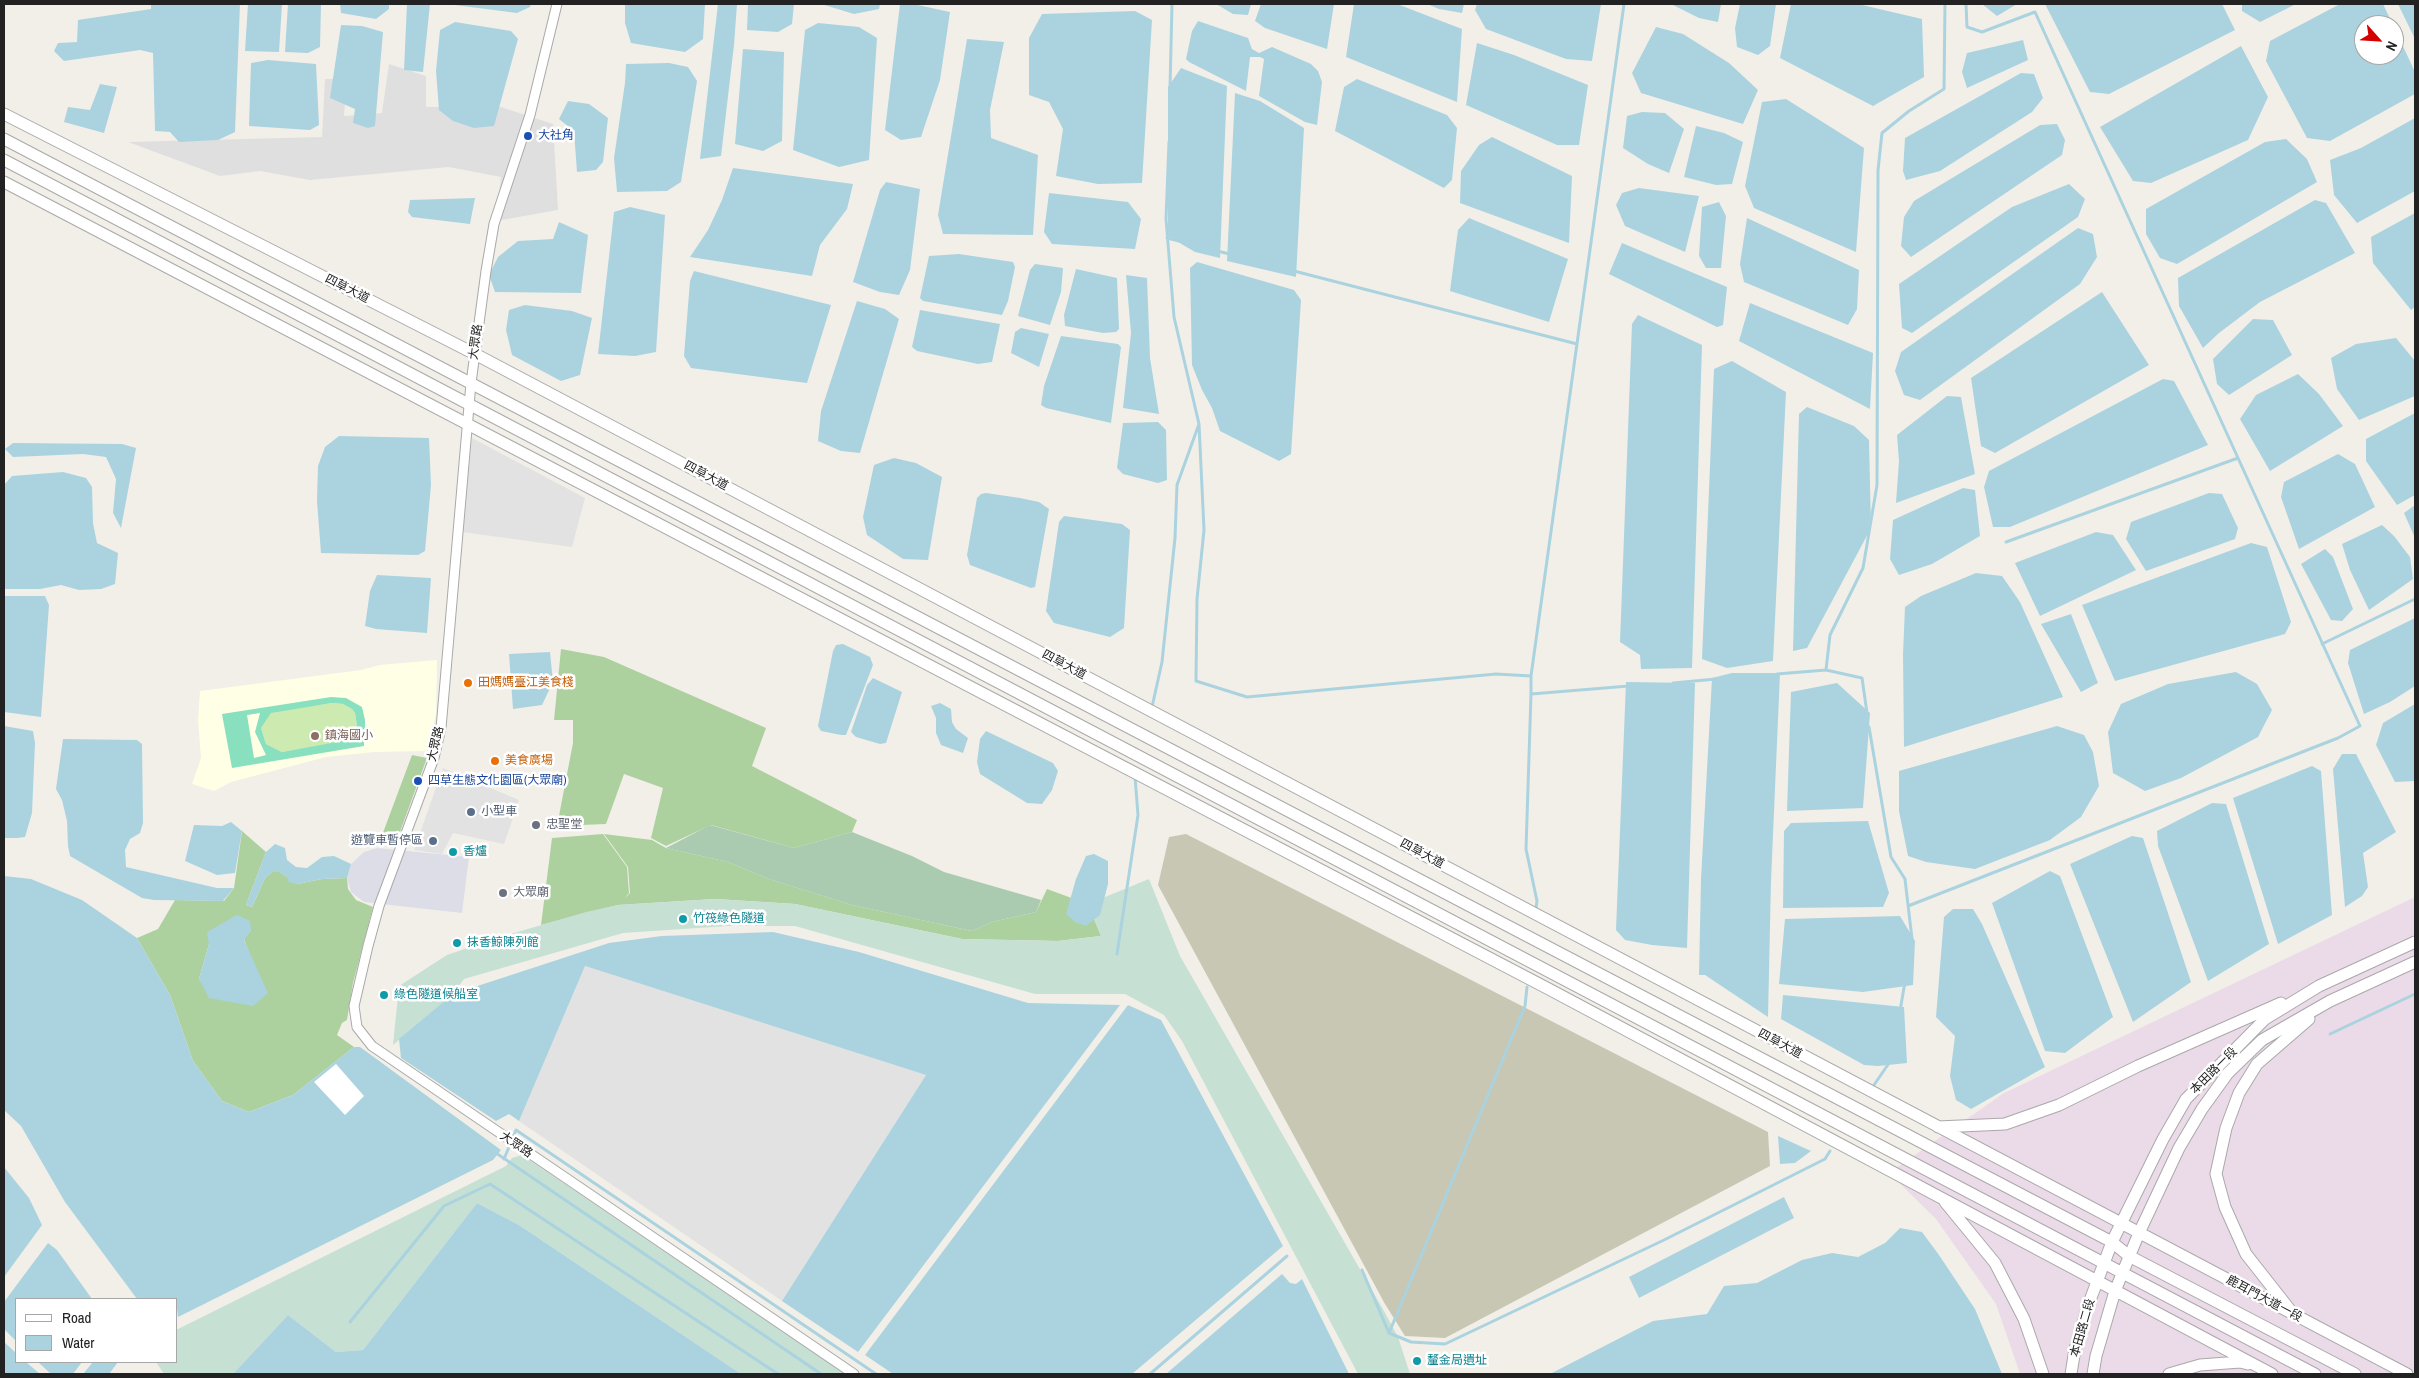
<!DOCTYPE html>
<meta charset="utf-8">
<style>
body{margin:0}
#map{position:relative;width:2419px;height:1378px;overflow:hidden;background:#f2efe9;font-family:"Archivo Narrow",sans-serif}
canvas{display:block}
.frame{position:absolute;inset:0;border:5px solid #222;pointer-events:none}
.legend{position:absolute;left:15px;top:1298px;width:162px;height:65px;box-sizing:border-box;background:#fff;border:1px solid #a7a7a7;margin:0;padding:6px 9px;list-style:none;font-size:15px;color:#222}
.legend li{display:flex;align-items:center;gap:10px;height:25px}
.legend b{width:25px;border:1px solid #a7a7a7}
.north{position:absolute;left:2354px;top:15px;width:50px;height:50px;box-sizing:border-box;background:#fff;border:1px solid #a7a7a7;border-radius:50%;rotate:116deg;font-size:14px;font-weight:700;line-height:20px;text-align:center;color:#222}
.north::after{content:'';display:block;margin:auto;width:18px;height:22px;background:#d40000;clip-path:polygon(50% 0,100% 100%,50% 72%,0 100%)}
</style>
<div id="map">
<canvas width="2419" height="1378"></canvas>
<div class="frame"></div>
<ul class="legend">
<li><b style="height:6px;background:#fff"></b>Road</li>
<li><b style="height:14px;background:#aad3df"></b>Water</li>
</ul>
<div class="north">N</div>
</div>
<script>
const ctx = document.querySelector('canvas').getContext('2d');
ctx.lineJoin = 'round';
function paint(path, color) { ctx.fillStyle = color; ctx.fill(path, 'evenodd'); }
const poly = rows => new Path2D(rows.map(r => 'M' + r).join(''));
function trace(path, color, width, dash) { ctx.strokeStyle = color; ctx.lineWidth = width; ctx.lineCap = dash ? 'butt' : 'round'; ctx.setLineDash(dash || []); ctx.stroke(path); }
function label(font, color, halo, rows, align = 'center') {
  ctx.font = font + ' "Archivo Narrow","Noto Sans TC",sans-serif'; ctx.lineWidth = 5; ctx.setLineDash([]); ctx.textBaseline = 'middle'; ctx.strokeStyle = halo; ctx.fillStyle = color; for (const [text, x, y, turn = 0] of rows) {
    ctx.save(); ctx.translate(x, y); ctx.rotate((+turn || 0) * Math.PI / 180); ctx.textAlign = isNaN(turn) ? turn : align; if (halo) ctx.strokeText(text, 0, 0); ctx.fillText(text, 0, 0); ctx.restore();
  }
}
const residential = poly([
 [389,64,426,76,426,107,501,107,553,124,558,210,496,221,501,177,449,167,310,180,260,171,220,176,128,142,322,137,325,79,347,79,344,116,382,113]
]);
const industrial = poly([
 [2415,897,2415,1374,2020,1374,1996,1304,1936,1219,1889,1173,2004,1093]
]);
const education = poly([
 [437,660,436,715,427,751,374,752,326,757,231,782,214,791,192,784,201,758,198,720,200,691,361,670,380,665]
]);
const construction = poly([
 [1186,834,1768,1132,1770,1166,1445,1338,1405,1336,1385,1304,1158,885,1169,837]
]);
const grass = poly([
 [332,703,343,704,352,709,355,713,357,726,348,741,282,752,266,744,261,728,271,712]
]);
const forest = poly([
 [561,649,604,657,766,728,752,766,857,820,852,832,794,848,711,825,666,846,651,838,663,788,624,774,606,824,557,826,573,743,573,720,554,720],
 [412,755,427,758,397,840,381,838],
 [242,831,266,852,246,905,252,907,265,878,272,872,280,872,297,884,322,879,347,878,348,889,356,900,373,907,353,983,347,1020,342,1023,337,1035,354,1047,293,1095,249,1112,222,1101,193,1061,170,995,137,938,158,929,175,900,224,901,234,888],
 [251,930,244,939,250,956,199,979,209,944],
 [603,834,627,867,629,893,625,898,630,893,628,867,604,834,652,840,666,848,728,862,769,879,852,905,972,931,992,922,1036,912,1047,889,1088,904,1101,936,1058,941,962,939,795,904,715,899,618,905,541,925,552,838]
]);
const wetland = poly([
 [1149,879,1180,956,1384,1311,1398,1337,1410,1374,1358,1374,1182,1041,1164,1015,1125,994,1035,994,795,926,728,926,623,933,464,979,453,994,393,1045,399,986,447,955,497,938,586,912,618,905,715,899,795,904,962,939,1058,941,1101,936,1088,904],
 [522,1155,845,1374,741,1374,519,1225,477,1203,363,1350,336,1352,288,1315,233,1374,164,1374,156,1362,176,1362,176,1330,506,1166,512,1158]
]);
const cemetery = poly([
 [710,825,794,848,852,832,912,856,944,872,1041,900,1036,912,992,922,972,931,852,905,769,879,728,862,666,848]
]);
const pitch = poly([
 [331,697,346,698,362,707,365,720,365,730,359,740,364,740,364,746,232,768,222,714],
 [332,703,343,704,352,709,355,713,357,726,348,740,282,752,266,744,261,728,271,713],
 [260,713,255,732,266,755,254,758,247,715]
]);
const parking = poly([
 [472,438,585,498,572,547,462,532],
 [443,768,519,800,504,844,453,833,442,854,414,850],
 [585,966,926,1075,782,1301,519,1121]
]);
const plaza = poly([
 [377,848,469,857,462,913,364,902,351,892,347,878,351,864,364,852]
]);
const water = poly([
 [151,4,240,4,235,132,218,140,179,142,170,132,155,131,153,53,140,50,64,61,54,51,58,43,77,42,78,20,151,9],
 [248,4,282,4,279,52,245,51],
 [288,4,321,4,320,47,308,53,285,52],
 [340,4,389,4,389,9,376,19,341,13],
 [407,4,430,4,423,72,404,70],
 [447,4,531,4,530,7,517,13],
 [625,4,705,4,703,39,685,52,631,43,625,23],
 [718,4,737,4,734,45,721,156,700,159],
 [748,4,794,4,792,24,778,32,747,30],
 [821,4,880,4,879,9,854,14],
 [900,4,913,4,950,12,940,80,921,137,901,140,885,130],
 [1216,4,1251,4,1248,15,1233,14],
 [1261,4,1334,4,1327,49,1265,28,1255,21],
 [1354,4,1397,4,1462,29,1457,102,1346,57],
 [1427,4,1464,4,1462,13,1439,9],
 [1477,4,1601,4,1592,61,1566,59,1486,29,1475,10],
 [1671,4,1721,4,1718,22,1699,18],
 [1740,4,1776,4,1770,46,1758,55,1737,47,1735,28],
 [1791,4,1858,4,1922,19,1924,77,1873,106,1780,58],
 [1982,4,2017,4,1997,16],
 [2045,4,2222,4,2235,30,2109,94,2090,92],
 [2242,4,2296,4,2260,22,2242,11],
 [2340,4,2383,4,2393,25,2364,25,2364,55,2394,55,2394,27,2415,72,2415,94,2330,141,2307,138,2266,61,2270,41],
 [2398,4,2415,4,2415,39],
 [1135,11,1152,20,1142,183,1098,184,1056,176,1063,129,1049,102,1029,95,1029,38,1042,14],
 [1198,21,1248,38,1252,49,1259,53,1272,47,1311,64,1318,71,1322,82,1317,125,1305,122,1259,96,1264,59,1260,57,1250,57,1246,91,1189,62,1186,59,1192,31],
 [455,22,511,31,518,39,494,126,474,128,453,121,439,110,436,71,440,30],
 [818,23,859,27,877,38,869,160,839,167,793,150,805,30],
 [341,25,362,26,383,32,375,126,368,128,353,123,355,109,330,98],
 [1656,27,1683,34,1729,63,1758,90,1743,124,1641,93,1632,73],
 [967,39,1004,42,990,110,991,138,1038,155,1033,235,943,234,938,215],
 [2023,40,2028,60,1967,88,1962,72,1967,53],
 [1477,43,1514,55,1588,85,1579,145,1557,145,1466,105],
 [2241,46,2268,97,2248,140,2151,183,2133,181,2100,127],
 [743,49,784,52,782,141,763,151,735,144],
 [268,60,316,64,319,125,310,130,249,126,251,63],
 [669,63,688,67,697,81,681,182,667,191,617,192,614,158,625,83,626,64],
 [1181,68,1227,86,1220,258,1195,252,1168,236,1168,87],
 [2021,73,2034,74,2043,98,2032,112,1940,171,1906,180,1903,171,1905,138],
 [1357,79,1447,115,1457,128,1452,180,1444,188,1335,131,1344,87],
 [100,84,117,87,104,133,64,122,68,107,90,110],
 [1235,93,1260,101,1304,128,1296,277,1227,261],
 [1786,99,1864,148,1856,252,1754,208,1745,186,1762,102],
 [568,101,589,104,608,118,603,162,596,170,577,172,574,131,559,119],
 [1642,112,1665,113,1684,129,1669,173,1648,164,1623,148,1627,116],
 [2415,118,2415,191,2357,223,2334,195,2330,160,2361,148],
 [2057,124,2065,140,2062,155,1911,257,1901,246,1904,217,1914,201,2040,125],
 [1696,126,1724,133,1743,142,1732,184,1716,185,1684,177],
 [1492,137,1572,176,1569,243,1460,203,1461,171,1479,145],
 [2286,139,2307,159,2317,182,2177,264,2160,258,2146,234,2146,209,2265,142],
 [733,168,853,184,847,209,820,245,812,276,690,257,708,230,722,200],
 [886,182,920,189,910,270,899,295,880,292,853,282,880,190],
 [2069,184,2085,199,2078,217,1912,333,1902,328,1899,284,2012,207],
 [1639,188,1699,196,1685,252,1625,226,1616,205,1622,193],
 [1049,193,1128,202,1141,219,1135,249,1052,244,1044,232],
 [475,198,470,224,412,217,408,212,410,200],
 [2315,200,2326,203,2355,253,2260,302,2219,333,2203,348,2179,306,2178,278],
 [1719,202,1726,216,1721,268,1706,268,1699,256,1702,207],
 [630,207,665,215,656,352,635,356,598,354,614,212],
 [2415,213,2415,307,2411,310,2373,263,2371,237],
 [1469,218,1568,259,1549,322,1450,291,1458,230],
 [1747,218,1859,270,1857,309,1848,325,1744,282,1740,264],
 [559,222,588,235,581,293,495,292,489,275,498,257,518,241,553,239],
 [2078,228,2093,234,2097,257,2080,284,1920,400,1904,395,1895,371,1901,352],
 [1622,243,1727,287,1723,325,1717,327,1609,274],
 [959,254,1013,262,1015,267,1008,301,1002,315,923,301,920,298,929,256],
 [1197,262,1294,290,1301,300,1291,454,1279,461,1220,431,1212,408,1202,390,1192,365,1190,268],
 [1035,264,1063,268,1061,292,1050,325,1018,316,1030,270],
 [1076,269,1117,278,1119,329,1116,332,1103,333,1065,326,1064,315],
 [694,271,831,305,807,383,691,368,684,356,690,281],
 [1126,275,1147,278,1150,358,1159,414,1123,408,1131,333],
 [2102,292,2149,365,1995,453,1981,446,1971,378],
 [857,301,885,309,899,319,860,453,841,451,818,441,821,411],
 [1750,303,1873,353,1870,409,1739,341],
 [525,305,572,311,592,318,580,375,561,381,512,355,506,330,509,310],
 [920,310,1000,324,992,362,978,364,917,351,912,347],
 [1638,315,1702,345,1692,668,1641,669,1640,655,1620,642,1632,324],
 [2253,319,2273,320,2292,355,2229,395,2217,384,2213,359],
 [1021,328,1049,334,1039,367,1011,353,1015,332],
 [1061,336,1118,344,1121,347,1111,423,1046,408,1041,405,1044,386],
 [2396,338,2415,361,2415,396,2359,420,2337,389,2331,358,2356,344],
 [1732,361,1786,392,1773,661,1727,668,1702,659,1714,369],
 [2298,374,2319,394,2343,426,2270,471,2240,419,2256,395],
 [2163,379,2174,381,2208,445,2010,527,1993,527,1984,487,1989,471],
 [1947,396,1961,397,1975,474,1896,503,1899,461,1897,435],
 [1807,407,1854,426,1869,440,1871,528,1807,648,1793,651,1799,414],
 [2415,413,2415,495,2397,505,2366,461,2366,439],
 [1158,422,1166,430,1167,480,1158,483,1123,474,1117,468,1123,423],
 [339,436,429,438,431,485,425,551,418,555,321,553,317,501,318,466,325,447],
 [13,443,122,444,136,448,121,528,113,513,116,479,106,457,83,454,13,457,5,449],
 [2338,454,2355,464,2375,507,2299,549,2281,497,2284,482],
 [894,458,916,463,942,477,928,560,903,559,867,535,863,517,874,465],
 [63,472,86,478,92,487,93,523,97,543,118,553,115,584,101,589,79,590,61,585,40,589,4,589,4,485,12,476],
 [1963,488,1975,490,1980,536,1932,564,1899,575,1890,559,1893,520],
 [986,493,1020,498,1039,502,1049,509,1035,587,1031,588,970,565,967,555,977,498,981,494],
 [2209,493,2222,494,2238,528,2235,539,2146,571,2126,539,2131,522],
 [2415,505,2415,538,2404,513],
 [1064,516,1122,524,1130,530,1124,628,1110,637,1054,623,1046,611,1059,522],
 [2382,525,2394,536,2410,557,2413,579,2369,610,2350,570,2342,544],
 [2096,532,2113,535,2136,570,2040,616,2015,563],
 [2251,543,2267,547,2291,622,2285,634,2115,681,2082,605],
 [2325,549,2333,557,2353,609,2342,621,2331,620,2301,564],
 [1976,573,2002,576,2020,602,2063,697,1904,747,1903,654,1905,607,1921,596],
 [377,575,431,578,427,633,376,629,365,626,370,591],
 [4,596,45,596,49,605,41,717,4,712],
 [2071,614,2098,683,2081,692,2041,624],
 [2415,618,2415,686,2390,702,2364,714,2348,663,2350,650],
 [843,644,870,657,873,665,846,735,841,735,821,731,818,726,833,651,836,645],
 [550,652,553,682,542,705,513,709,509,654],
 [2236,672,2257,684,2272,710,2258,737,2181,778,2145,791,2113,773,2108,732,2121,704,2168,684],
 [1732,673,1780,673,1771,881,1768,1017,1705,975,1699,975,1701,879,1712,678],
 [873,678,902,692,886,743,880,744,856,737,851,732,867,685],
 [1626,682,1695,683,1687,948,1652,945,1625,940,1616,930],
 [1837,683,1870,713,1863,808,1787,811,1791,692],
 [940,703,951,709,952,722,956,729,968,738,963,753,941,745,936,733,936,718,931,706],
 [2415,704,2415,781,2395,782,2376,745,2383,723],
 [4,726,33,731,35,743,32,813,25,837,17,838,4,838],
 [2057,726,2084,735,2093,752,2099,786,2081,817,2050,840,1975,869,1926,862,1908,856,1899,811,1899,771],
 [986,731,1053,763,1058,771,1052,790,1042,804,1027,803,980,774,977,762,980,739],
 [63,739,137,740,142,744,143,823,140,833,130,839,125,850,126,867,217,888,234,888,223,901,154,900,142,898,70,856,68,846,67,821,62,800,56,789],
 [2342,754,2356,754,2396,832,2363,853,2368,887,2362,896,2345,907,2333,769],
 [2312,766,2321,771,2332,915,2278,944,2233,798],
 [2212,803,2226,804,2269,944,2208,981,2158,846,2157,831],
 [1868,821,1889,893,1883,907,1783,908,1784,831,1791,823],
 [231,822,242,831,235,873,217,875,185,861,194,825,222,826],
 [2132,836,2143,838,2191,982,2133,1022,2070,864],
 [275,844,285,848,287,860,296,867,307,868,322,857,334,856,351,864,347,878,322,879,297,884,289,882,287,877,280,872,272,872,265,878,252,907,246,905,266,852],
 [1094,854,1108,861,1108,884,1100,915,1086,926,1075,922,1066,914,1076,879,1086,856],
 [2050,871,2060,876,2113,1017,2065,1053,2045,1051,1992,903],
 [4,876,31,879,82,900,137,938,170,995,193,1061,222,1101,249,1112,293,1095,354,1047,360,1047,501,1150,493,1160,178,1317,176,1299,137,1299,65,1202,21,1126,4,1110],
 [1953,909,1973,909,1982,924,2045,1067,1971,1109,1956,1100,1950,1076,1955,1036,1936,1017,1944,917],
 [237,915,250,921,251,930,244,940,268,993,253,1006,209,998,199,979,209,944,207,932],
 [1900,916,1915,941,1913,985,1863,992,1779,984,1785,919],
 [773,932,859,952,1028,1003,1120,1005,858,1352,782,1301,926,1075,585,966,519,1121,509,1114,496,1121,401,1058,399,1039,453,994,609,943,662,936],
 [1783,995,1904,1007,1907,1063,1878,1066,1864,1065,1781,1019],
 [1128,1005,1161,1020,1283,1246,1132,1374,893,1374,865,1355],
 [1778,1136,1811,1151,1795,1163,1780,1164],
 [4,1167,29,1198,42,1225,4,1277],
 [1784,1197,1794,1218,1639,1298,1629,1277],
 [477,1203,519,1225,741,1374,233,1374,288,1315,336,1352,363,1350],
 [1900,1228,1922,1232,1939,1255,1975,1309,2002,1374,1550,1374,1653,1321,1707,1314,1724,1286,1757,1283,1802,1260,1832,1253,1858,1257,1885,1243],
 [48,1243,57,1250,92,1299,16,1299,16,1341,4,1329,4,1302],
 [1282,1274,1290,1283,1296,1284,1302,1279,1349,1374,1166,1374],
 [4,1342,16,1353,16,1362,26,1362,40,1374,4,1374],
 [38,1362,82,1362,73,1374,51,1374],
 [93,1362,118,1362,109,1374,83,1374]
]);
const pier = poly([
 [336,1064,364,1096,345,1115,314,1082]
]);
const stream = poly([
 [1170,88,1172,4],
 [1167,238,1179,241],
 [1217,251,1230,254],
 [1294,271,1577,344],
 [1199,424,1204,530,1197,599,1196,681,1247,697,1496,674,1531,676,1531,694,1629,686],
 [2006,542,2238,458],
 [2322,644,2415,599],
 [1826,670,1830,635,1863,568,1877,485,1878,170,1882,133,1909,111,1944,89,1945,4],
 [1777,674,1826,670,1862,678,1867,713],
 [1531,676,1624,4],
 [1673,683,1716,679],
 [1531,694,1526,849,1537,901,1536,908],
 [1152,707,1162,662,1175,538,1177,485,1199,424,1174,317,1166,219,1169,142],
 [1869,727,1891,857,1905,879,1912,939],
 [1908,906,2338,738,2360,726,2035,12,1982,32,1967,27,1966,4],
 [1117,954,1138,815,1135,777],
 [1900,1011,1905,982],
 [2330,1034,2415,994],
 [1874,1085,1889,1063],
 [496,1153,821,1374],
 [504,1159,516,1130,876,1374],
 [1362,1270,1389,1333,1411,1342,1445,1344,1664,1240,1825,1159,1830,1151],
 [350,1322,444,1206,490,1184,778,1374],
 [1389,1333,1525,1006,1527,987],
 [1150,1374,1287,1256]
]);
const minor = poly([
 [557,4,530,115,494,224,486,271,471,383,441,728,434,758,379,906,368,946,354,1006,357,1027,372,1046,854,1374]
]);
const tertiary = poly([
 [4,114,475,354,2407,1374],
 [4,139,2112,1242,2129,1256,2355,1374],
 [4,160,2315,1374],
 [4,182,1547,988,2272,1374],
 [1938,1127,2005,1124,2059,1105,2138,1066,2281,1003],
 [1945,1202,1995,1263,2024,1319,2043,1374],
 [2290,1310,2246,1254,2225,1207,2216,1174,2226,1128,2239,1093,2257,1064,2309,1019],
 [2071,1374,2075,1349,2089,1303,2112,1242,2163,1139,2186,1099,2265,1019,2319,986,2415,942],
 [2093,1374,2096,1356,2115,1291,2139,1233,2179,1148,2202,1109,2228,1073,2262,1040,2330,1001,2415,962],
 [2169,1374,2200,1365,2240,1362,2248,1364]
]);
const markers = [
 [528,136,5,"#1a4fb4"],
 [468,683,5,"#e8710a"],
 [315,736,5,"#8d6e63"],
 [495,761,5,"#e8710a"],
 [418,781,5,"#1a4fb4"],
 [471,812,5,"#5c6f8a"],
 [536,825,5,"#6b7280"],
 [433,841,5,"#5c6f8a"],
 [453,852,5,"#0f9aa8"],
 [503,893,5,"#6b7280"],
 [683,919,5,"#0f9aa8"],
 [457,943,5,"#0f9aa8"],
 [384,995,5,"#0f9aa8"],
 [1417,1361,5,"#0f9aa8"]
];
const transitNames = [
 ["大社角",538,136],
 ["四草生態文化園區(大眾廟)",428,781]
];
const streetNames = [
 ["四草大道",347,289,27],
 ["大眾路",476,342,-82],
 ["四草大道",706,476,28],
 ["四草大道",1064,665,28],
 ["大眾路",436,744,-77],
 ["四草大道",1422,854,28],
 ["四草大道",1780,1044,28],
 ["本田路一段",2214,1071,-45],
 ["大眾路",516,1145,34],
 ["鹿耳門大道一段",2264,1299,28],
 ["本田路二段",2083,1328,-74]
];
const foodNames = [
 ["田媽媽臺江美食棧",478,683],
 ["美食廣場",505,761]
];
const educationNames = [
 ["鎮海國小",325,736]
];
const serviceNames = [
 ["小型車",481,812],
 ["遊覽車暫停區",423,841,"right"]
];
const worshipNames = [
 ["忠聖堂",546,825],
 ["大眾廟",513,893]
];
const cultureNames = [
 ["香爐",463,852],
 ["竹筏綠色隧道",693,919],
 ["抹香鯨陳列館",467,943],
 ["綠色隧道候船室",394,995],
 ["釐金局遺址",1427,1361]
];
paint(residential, '#e0dfdf');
paint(industrial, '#ebdbe8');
paint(education, '#ffffe5');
paint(construction, '#c7c7b4');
paint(grass, '#cdebb0');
paint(forest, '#add19e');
paint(wetland, '#c6e0d4');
paint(cemetery, '#aacbaf');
paint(pitch, '#88e0be');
paint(parking, '#e2e2e2');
paint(plaza, '#dddde8');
paint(water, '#aad3df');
paint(pier, '#fff');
trace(stream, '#aad3df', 3);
trace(minor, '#a9a9a9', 11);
trace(tertiary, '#a9a9a9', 13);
trace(minor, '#fff', 9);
trace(tertiary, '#fff', 11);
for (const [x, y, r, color] of markers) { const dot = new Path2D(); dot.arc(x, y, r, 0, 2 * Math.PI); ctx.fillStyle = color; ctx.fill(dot); trace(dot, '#fff', 2); }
label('12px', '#164399', '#fff', transitNames, 'left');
label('12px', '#222', '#fff', streetNames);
label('12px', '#c56008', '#fff', foodNames, 'left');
label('12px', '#785e54', '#fff', educationNames, 'left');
label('12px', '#4e5e75', '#fff', serviceNames, 'left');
label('12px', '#5b616d', '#fff', worshipNames, 'left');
label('12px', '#0d838f', '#fff', cultureNames, 'left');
</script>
